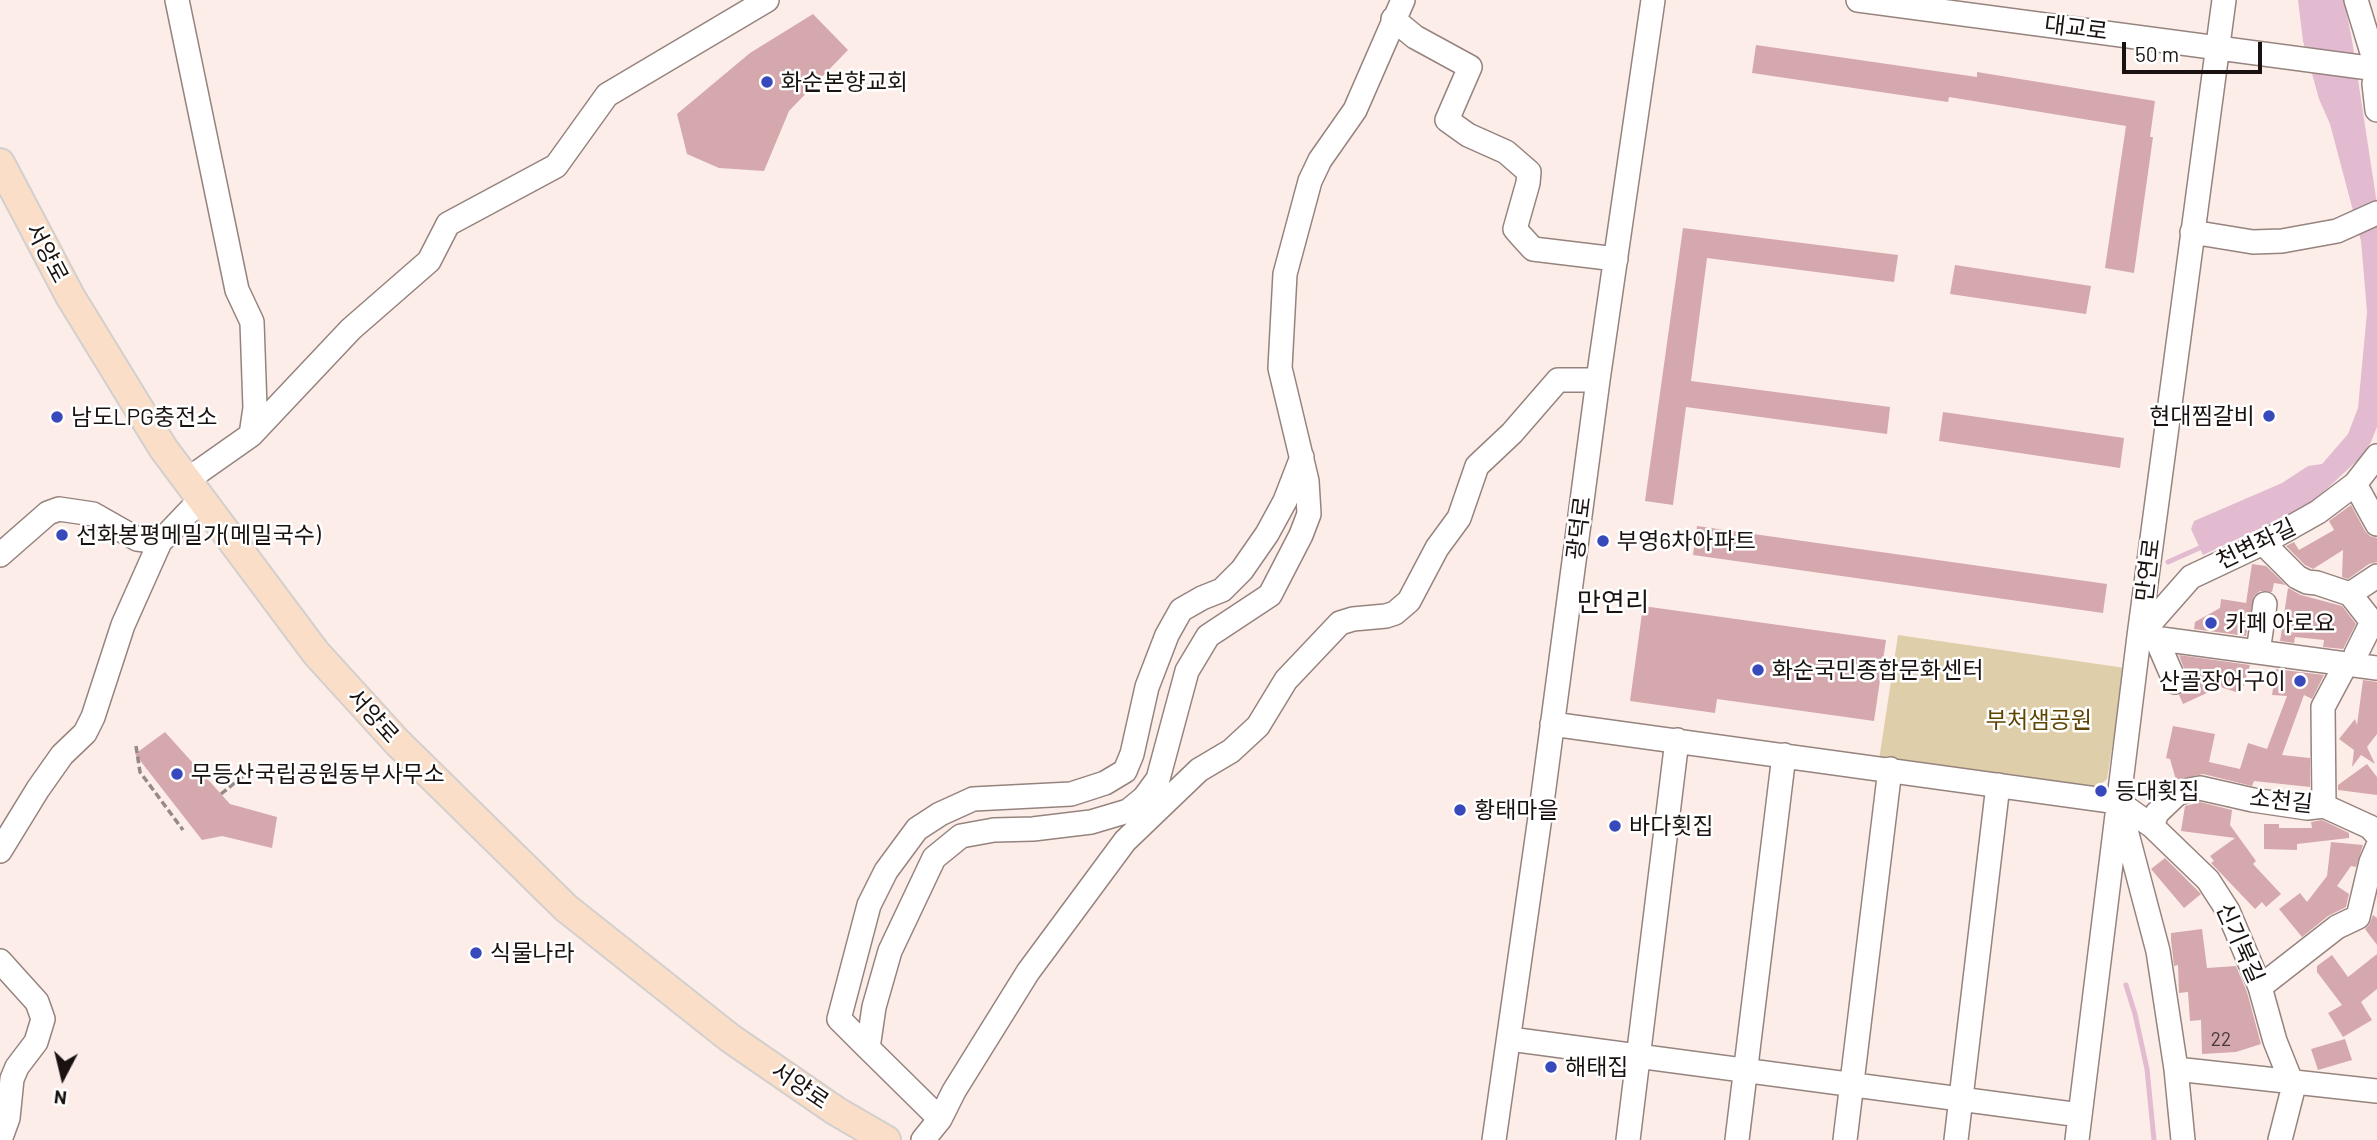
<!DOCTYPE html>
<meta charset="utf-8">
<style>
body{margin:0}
#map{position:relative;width:2377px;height:1140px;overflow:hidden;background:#fdede8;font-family:Barlow,sans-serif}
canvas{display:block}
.north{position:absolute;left:28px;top:1042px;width:70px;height:70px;-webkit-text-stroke:5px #fff;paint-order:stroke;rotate:187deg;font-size:19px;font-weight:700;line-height:28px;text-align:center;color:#191210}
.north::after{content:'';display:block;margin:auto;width:24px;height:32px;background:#191210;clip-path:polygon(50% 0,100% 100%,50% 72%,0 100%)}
.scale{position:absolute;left:2122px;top:42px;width:140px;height:32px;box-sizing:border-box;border:4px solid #191210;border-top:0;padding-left:9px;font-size:21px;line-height:24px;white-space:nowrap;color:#191210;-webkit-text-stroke:5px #fff;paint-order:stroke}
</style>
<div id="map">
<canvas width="2377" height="1140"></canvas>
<div class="north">N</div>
<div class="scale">50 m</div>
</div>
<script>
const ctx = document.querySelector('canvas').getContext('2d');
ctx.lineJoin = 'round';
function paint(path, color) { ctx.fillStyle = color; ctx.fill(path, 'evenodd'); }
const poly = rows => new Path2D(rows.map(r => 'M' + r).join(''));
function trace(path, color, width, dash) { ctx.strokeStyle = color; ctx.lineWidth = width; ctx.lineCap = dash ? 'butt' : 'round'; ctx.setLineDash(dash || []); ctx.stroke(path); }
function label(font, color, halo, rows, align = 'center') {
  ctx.font = font + ' Barlow,"Noto Sans KR",sans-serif'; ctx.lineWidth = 5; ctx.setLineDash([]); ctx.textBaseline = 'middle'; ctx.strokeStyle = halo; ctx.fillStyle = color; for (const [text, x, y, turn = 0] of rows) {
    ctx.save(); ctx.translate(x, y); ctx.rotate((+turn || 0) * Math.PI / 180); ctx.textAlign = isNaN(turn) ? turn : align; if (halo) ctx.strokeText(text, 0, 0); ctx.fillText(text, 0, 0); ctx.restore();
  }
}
const green = poly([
 [1898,635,2125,668,2107,779,2096,788,1879,760]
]);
const water = poly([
 [2298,0,2344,0,2352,40,2377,204,2377,427,2371,442,2361,457,2316,499,2287,516,2203,555,2191,529,2194,521,2282,483,2308,466,2322,464,2348,434,2358,408,2367,312,2361,241,2330,124,2319,99,2303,41]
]);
const stream = poly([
 [2168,562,2204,546],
 [2126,985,2135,1014,2147,1069,2154,1140]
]);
const building = poly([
 [813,14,848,50,789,111,764,171,719,168,687,154,677,114,750,53],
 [1756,45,1977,77,1977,72,2155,101,2150,137,2153,137,2134,273,2105,268,2126,126,1949,97,1948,102,1752,73],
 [1683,228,1898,255,1894,282,1707,258,1691,381,1890,407,1887,434,1686,407,1673,505,1645,501],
 [1955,265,2091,286,2086,314,1950,294],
 [1943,412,2124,438,2120,468,1939,441],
 [2351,505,2365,531,2370,536,2377,538,2377,562,2369,564,2348,579,2342,577,2343,550,2313,569,2305,565,2286,546,2294,542,2299,550,2334,530,2329,521],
 [1697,526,2107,584,2103,613,1693,555],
 [2252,564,2266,566,2286,585,2274,583,2272,592,2260,591,2254,596,2246,636,2194,629,2195,622,2220,608,2221,599,2246,603],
 [2288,588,2301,595,2342,606,2356,624,2343,649,2323,647,2324,640,2295,637,2294,643,2280,641],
 [1643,606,1886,640,1874,721,1717,699,1715,713,1630,701],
 [2179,655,2250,665,2243,687,2238,686,2236,692,2220,687,2183,704,2179,695,2186,691,2189,683],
 [2276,669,2324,675,2312,699,2304,695,2282,755,2310,758,2310,787,2254,781,2252,786,2203,774,2176,780,2170,759,2166,758,2173,726,2215,734,2209,762,2240,769,2248,743,2267,749,2287,696,2272,695],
 [2363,680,2377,682,2377,734,2367,747,2375,764,2361,755,2352,767,2354,750,2339,739,2355,719,2357,725],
 [165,732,230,804,277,817,272,848,222,836,202,840,135,754],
 [2367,764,2377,777,2377,795,2338,790,2338,785],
 [2200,802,2232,810,2230,825,2256,861,2253,864,2281,894,2266,907,2262,902,2255,909,2211,863,2214,861,2210,856,2235,838,2181,831,2185,806],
 [2322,820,2349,833,2349,838,2297,844,2297,850,2264,849,2264,824,2279,824,2279,828,2312,828,2311,822],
 [2331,842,2363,845,2356,867,2351,866,2337,886,2349,894,2346,907,2328,916,2302,937,2279,909,2300,893,2307,902,2327,876],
 [2165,858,2201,894,2184,908,2151,869],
 [2373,915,2377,918,2377,945,2365,929,2369,925],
 [2202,929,2207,968,2236,966,2247,992,2261,1044,2236,1052,2202,1054,2201,1020,2190,1021,2188,992,2179,993,2178,965,2174,966,2171,940,2171,933],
 [2377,954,2377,989,2361,1002,2372,1020,2343,1037,2328,1013,2342,1005,2317,972,2317,966,2332,955,2348,977],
 [2345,1039,2352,1060,2318,1070,2311,1049]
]);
const path = poly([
 [136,746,140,772,183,830],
 [221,794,247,773]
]);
const minor = poly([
 [177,0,237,290,252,322,255,408,251,435,187,480],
 [1858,0,2377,69],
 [2356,0,2377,69,2374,84,2377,110],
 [1393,19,1415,37,1470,67,1447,120,1468,135,1506,152,1529,172,1528,183,1515,229,1522,237,1533,249,1616,259],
 [2192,232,2253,242,2282,241,2337,231,2377,213],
 [251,435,351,329,429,261,448,224,556,166,607,95,767,0],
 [2355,484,2377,524],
 [2263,543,2297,577,2307,582,2317,583,2350,594],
 [0,555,48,513,59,509,93,514,137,539,160,542],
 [2139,636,2191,577,2263,543,2318,512,2355,484,2377,456],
 [2139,636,2377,668],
 [2156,638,2175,682],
 [2258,652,2265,604],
 [2354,665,2356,654,2372,622,2350,594,2377,576],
 [1552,724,2118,802,2152,826,2208,880,2228,911,2260,987,2275,1041,2291,1081,2292,1093,2280,1140],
 [2324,806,2370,827,2377,835],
 [2122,815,2158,951,2176,1069,2183,1140],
 [2152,826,2157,813,2177,794,2189,790,2200,788,2253,800,2307,808,2324,806,2323,707,2346,664],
 [0,851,38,789,62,755,85,733,93,717,123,625,160,542,201,499],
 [0,961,37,1002,43,1019,36,1042,17,1067,12,1079,8,1118,0,1140],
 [2260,987,2337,927,2358,917,2371,862,2377,848],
 [1510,1039,2080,1115],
 [868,1048,839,1019,869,905,886,871,917,829,940,814,973,799,1071,794,1105,783,1125,771,1132,754,1147,687,1167,635,1181,610,1202,598,1222,590,1242,570,1267,534,1285,501,1302,457],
 [2176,1069,2377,1091],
 [940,1119,868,1048,874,1007,890,951,934,858,961,836,994,830,1033,829,1091,822,1128,811,1144,798,1158,779,1187,671,1208,636,1270,595,1301,535,1309,514,1307,481,1280,368,1285,274,1310,181,1320,160,1355,110,1403,0],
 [923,1140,940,1119,954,1091,1028,972,1125,841,1199,770,1231,751,1258,726,1286,680,1340,623,1353,619,1386,616,1395,613,1409,601,1437,548,1459,518,1477,466,1512,433,1558,380,1598,380],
 [1494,1140,1542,803,1598,380,1653,0],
 [1628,1140,1677,740],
 [1737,1140,1784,755],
 [1845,1140,1890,769],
 [1956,1140,1998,785],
 [2077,1140,2139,636,2224,0]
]);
const major = poly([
 [0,163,70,296,163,448,316,653,398,743,566,908,730,1038,836,1111,886,1140]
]);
const markers = [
 [767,82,7,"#3849bc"],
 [2269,416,7,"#3849bc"],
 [57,417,7,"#3849bc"],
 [62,535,7,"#3849bc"],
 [1603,541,7,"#3849bc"],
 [2211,623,7,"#3849bc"],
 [1758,670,7,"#3849bc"],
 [2300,681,7,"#3849bc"],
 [177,774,7,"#3849bc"],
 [2101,791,7,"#3849bc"],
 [1460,810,7,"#3849bc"],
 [1615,826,7,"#3849bc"],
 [476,953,7,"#3849bc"],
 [1551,1067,7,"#3849bc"]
];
const numberNames = [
 ["22",2221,1040]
];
const streetNames = [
 ["대교로",2076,28,7],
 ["서양로",47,253,62],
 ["광덕로",1579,528,-83],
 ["천변좌길",2256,544,-26],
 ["만연로",2148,570,-83],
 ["서양로",373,716,48],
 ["소천길",2281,801,6],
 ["신기북길",2240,943,66],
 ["서양로",800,1086,34]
];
const poiNames = [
 ["화순본향교회",781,82],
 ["현대찜갈비",2255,416,"right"],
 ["남도LPG충전소",71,417],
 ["선화봉평메밀가(메밀국수)",76,535],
 ["부영6차아파트",1617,541],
 ["카페 아로요",2225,623],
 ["화순국민종합문화센터",1772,670],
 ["산골장어구이",2286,681,"right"],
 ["무등산국립공원동부사무소",191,774],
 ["등대횟집",2115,791],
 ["황태마을",1474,810],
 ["바다횟집",1629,826],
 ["식물나라",490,953],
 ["해태집",1565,1067]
];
const parkNames = [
 ["부처샘공원",2039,720]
];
const quarterNames = [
 ["만연리",1613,602]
];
paint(green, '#dfceaa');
paint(water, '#e3bbd0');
trace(stream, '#e3bbd0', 5);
paint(building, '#d5a8ad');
trace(minor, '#96837e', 26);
trace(major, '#d1d0cf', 32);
trace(path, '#968a87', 3.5, [7, 3.5]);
trace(minor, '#fff', 23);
trace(major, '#fbdec7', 28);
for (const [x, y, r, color] of markers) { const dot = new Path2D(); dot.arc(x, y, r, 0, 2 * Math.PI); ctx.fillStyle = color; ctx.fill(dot); trace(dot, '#fff', 2.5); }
label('19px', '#483837', null, numberNames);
label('23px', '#191210', '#fff', streetNames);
label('23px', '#191210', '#fff', poiNames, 'left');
label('23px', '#5d4400', '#fff', parkNames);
label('26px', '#191210', '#fff', quarterNames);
</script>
